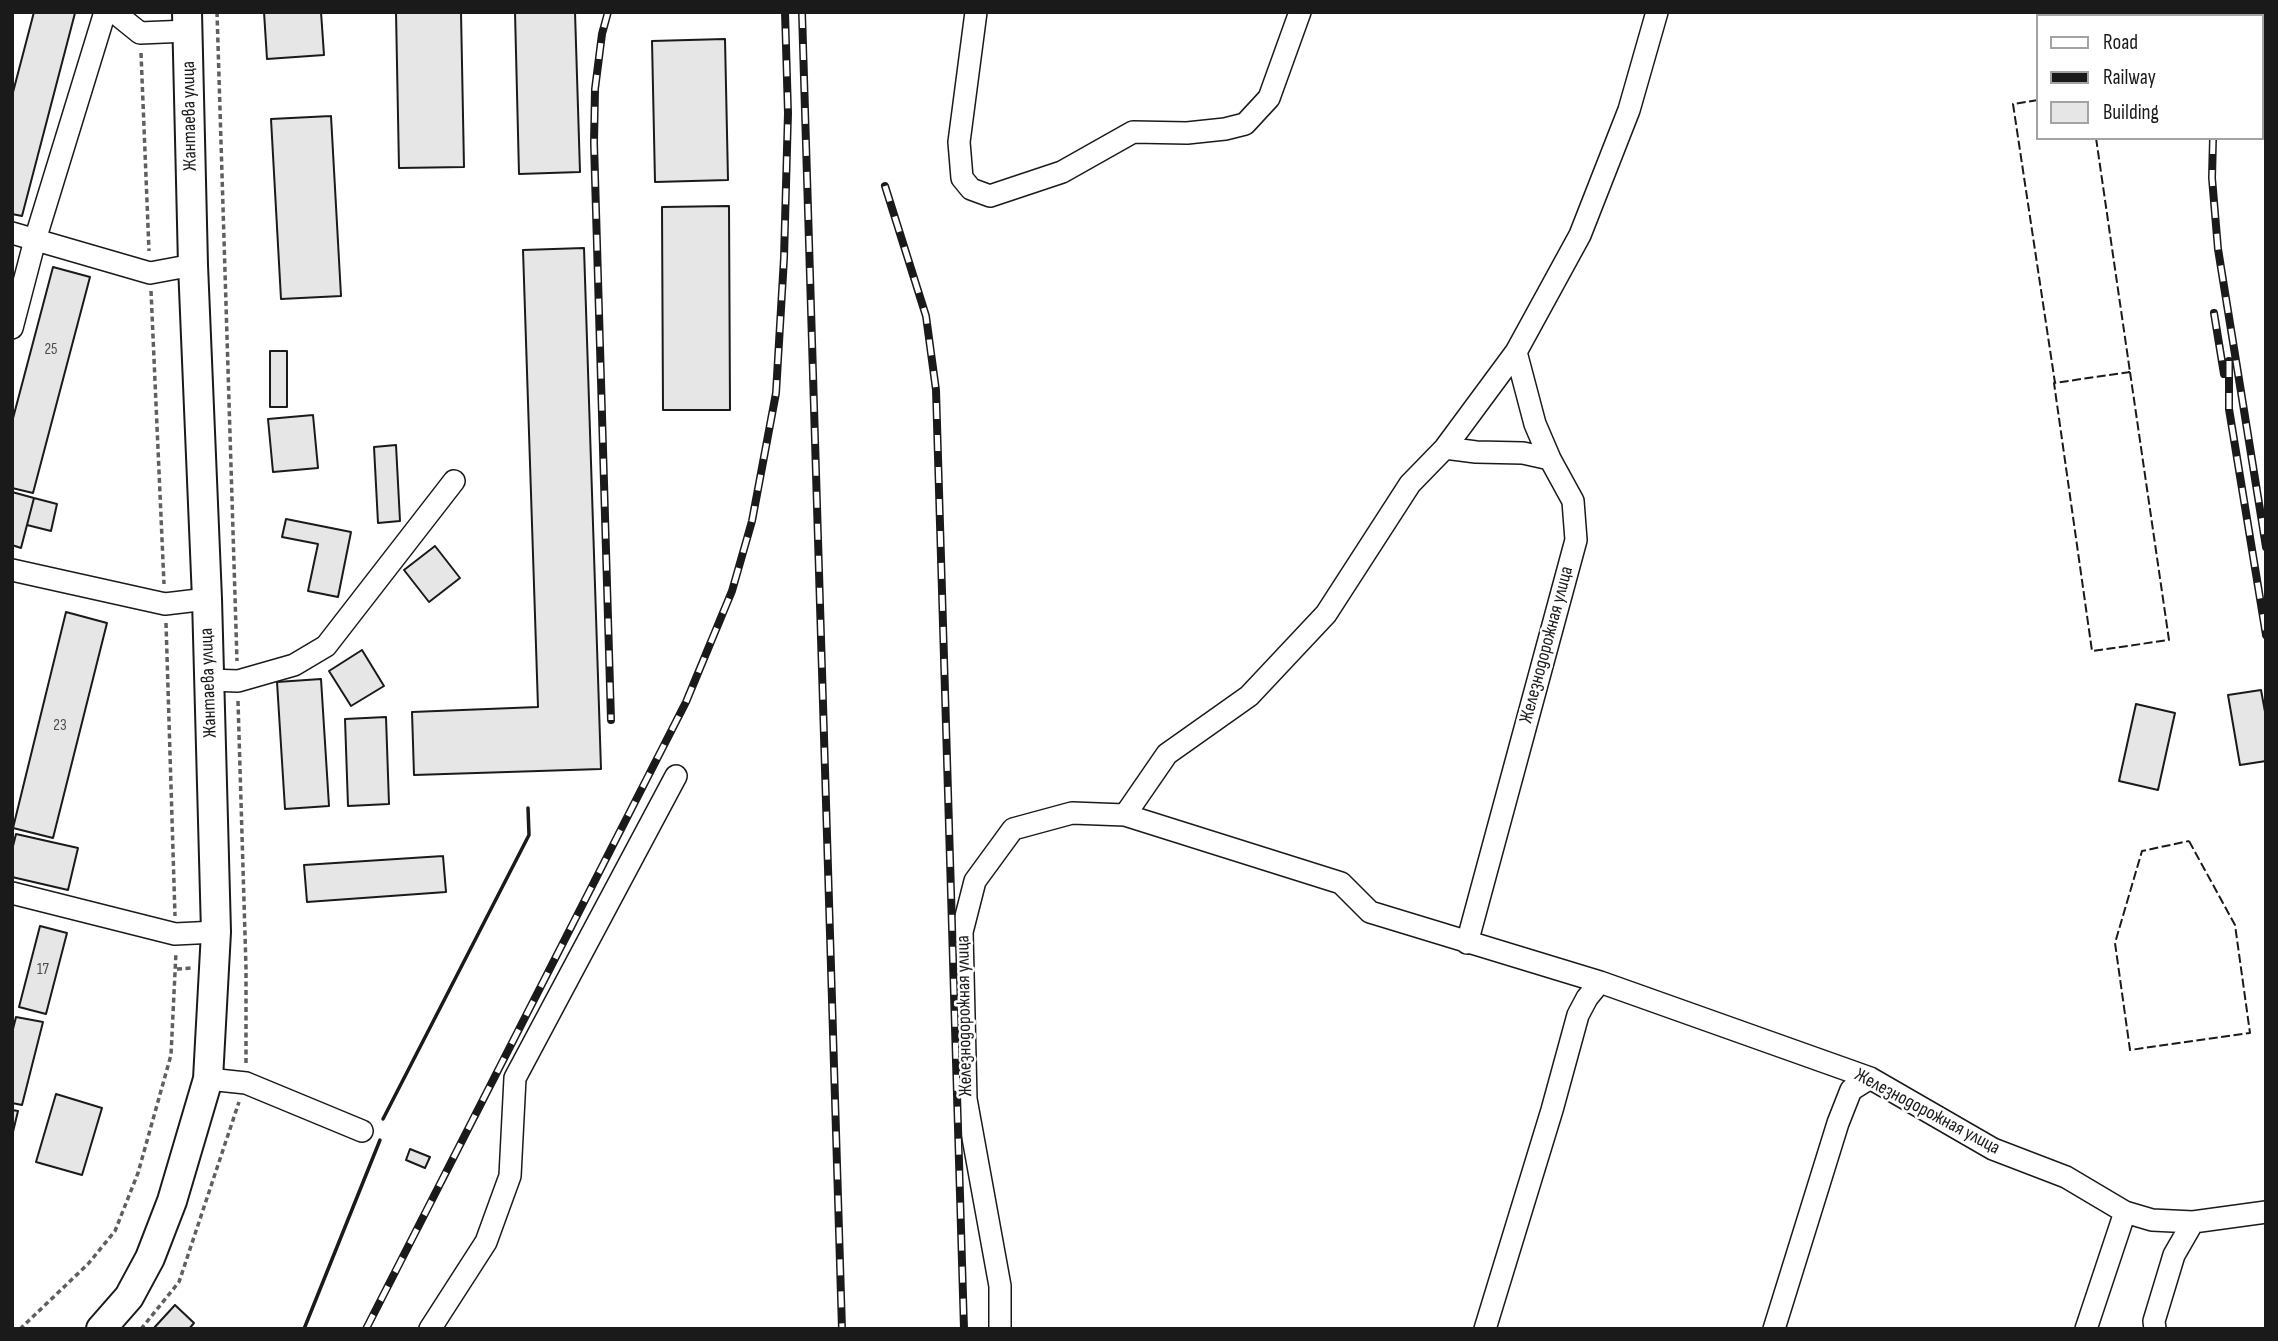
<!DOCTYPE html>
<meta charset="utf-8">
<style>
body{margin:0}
#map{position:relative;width:2278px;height:1341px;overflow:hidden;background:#fff;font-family:"Sofia Sans Condensed",sans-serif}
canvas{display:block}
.frame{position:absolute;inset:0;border:14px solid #1a1a1a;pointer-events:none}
.legend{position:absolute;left:2036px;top:14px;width:228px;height:126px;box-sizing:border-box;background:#fff;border:2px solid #a3a3a3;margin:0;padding:9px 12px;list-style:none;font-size:21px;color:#1a1a1a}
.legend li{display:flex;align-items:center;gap:14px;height:35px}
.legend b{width:35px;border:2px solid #a3a3a3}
</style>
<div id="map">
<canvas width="2278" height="1341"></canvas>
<div class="frame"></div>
<ul class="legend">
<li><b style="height:9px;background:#fff"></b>Road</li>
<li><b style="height:9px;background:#1a1a1a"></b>Railway</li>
<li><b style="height:19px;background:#e6e6e6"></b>Building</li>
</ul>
</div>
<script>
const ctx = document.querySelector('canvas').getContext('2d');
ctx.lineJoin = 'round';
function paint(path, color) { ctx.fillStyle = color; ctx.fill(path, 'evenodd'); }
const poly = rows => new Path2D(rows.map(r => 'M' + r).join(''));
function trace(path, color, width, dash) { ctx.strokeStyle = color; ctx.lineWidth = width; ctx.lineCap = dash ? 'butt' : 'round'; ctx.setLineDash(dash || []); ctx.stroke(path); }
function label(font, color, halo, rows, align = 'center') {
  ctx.font = font + ' "Sofia Sans Condensed",sans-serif'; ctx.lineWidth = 5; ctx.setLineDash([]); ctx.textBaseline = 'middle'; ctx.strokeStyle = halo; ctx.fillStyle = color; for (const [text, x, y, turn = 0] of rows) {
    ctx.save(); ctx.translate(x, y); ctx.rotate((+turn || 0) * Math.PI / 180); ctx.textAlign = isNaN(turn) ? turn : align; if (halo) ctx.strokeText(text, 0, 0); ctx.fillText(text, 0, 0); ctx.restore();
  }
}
const building = poly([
 [34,12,75,13,22,216,12,214,12,96,34,12],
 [264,12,321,12,324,55,267,59,264,12],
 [396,12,461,12,464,167,399,168,396,12],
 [515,12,575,12,580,172,519,174,515,12],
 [725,39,728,180,655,182,652,41,725,39],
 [331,116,341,296,281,299,271,119,331,116],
 [729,206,730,410,663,410,662,207,729,206],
 [584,248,601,769,414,775,412,712,538,707,523,250,584,248],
 [53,267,90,277,33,493,12,488,12,422,53,267],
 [270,351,287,351,287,407,270,407,270,351],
 [313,415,318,468,273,472,268,419,313,415],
 [396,445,400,521,378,523,374,447,396,445],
 [12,492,34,498,21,548,12,545,12,492],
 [34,498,57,504,51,531,27,525,34,498],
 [286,519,351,532,338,597,308,591,318,544,282,537,286,519],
 [435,546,460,578,429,602,404,570,435,546],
 [66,612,107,623,53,838,13,828,66,612],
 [362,650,384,686,351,706,329,671,362,650],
 [321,679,329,806,285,809,277,682,321,679],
 [2261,690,2266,717,2266,761,2240,765,2228,695,2261,690],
 [2136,704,2175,713,2158,790,2119,781,2136,704],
 [386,717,389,804,348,806,345,719,386,717],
 [16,834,78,848,68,890,12,877,12,850,16,834],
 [443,856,446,892,307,902,304,865,443,856],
 [40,926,67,933,46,1014,19,1007,40,926],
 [16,1017,43,1022,22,1105,12,1103,12,1033,16,1017],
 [56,1094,102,1108,82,1175,36,1162,56,1094],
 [12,1110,18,1111,12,1136,12,1110],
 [410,1149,430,1157,425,1168,406,1160,410,1149],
 [175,1305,194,1323,189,1329,153,1329,175,1305]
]);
const path = poly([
 [217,12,237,661],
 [141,53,149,251],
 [151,291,164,584],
 [166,623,175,916],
 [238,701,246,968,246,1064],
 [177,969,191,968],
 [20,1329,88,1264,115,1231,138,1173,171,1055,176,952],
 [141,1329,179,1282,239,1102]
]);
const minor = poly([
 [114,12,140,33,188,31],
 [976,12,959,142,962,178,971,189,990,196,1062,172,1133,132,1187,133,1225,129,1245,124,1269,98,1300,12],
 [12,233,150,273,193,265],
 [12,328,35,240,105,12],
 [1445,448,1476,452,1523,453,1550,459],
 [12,570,165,604,207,599],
 [209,680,238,681,294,665,326,646,454,481],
 [1125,815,1167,754,1249,696,1326,614,1410,484,1445,448,1516,352,1580,235,1629,110,1657,12],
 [12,893,175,934,216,932],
 [1467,943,1576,540,1573,501,1550,459,1535,424,1516,352],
 [208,1079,246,1083,362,1131],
 [430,1329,486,1242,510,1176,515,1078,676,776],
 [1000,1329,1000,1286,966,1099,962,932,975,881,1013,829,1072,813,1125,815,1341,883,1370,912,1600,982,1870,1078,1993,1149,2066,1177,2125,1212,2152,1220,2193,1222,2266,1212],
 [1485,1329,1552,1110,1578,1015,1587,998,1600,982],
 [1774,1329,1838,1123,1851,1090,1870,1078],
 [2086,1329,2125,1212],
 [2155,1329,2154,1321,2174,1255,2193,1222]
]);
const major = poly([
 [101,1329,129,1297,150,1258,172,1201,208,1079,216,932,207,599,193,265,187,12]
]);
const rail = poly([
 [608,12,602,34,595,89,594,143,611,720],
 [802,12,842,1329],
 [2187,12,2187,16],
 [2228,16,2229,12],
 [2213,138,2212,178,2218,249,2266,547],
 [885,186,926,316,936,390,964,1329],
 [2214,313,2224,374],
 [2229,361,2229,409,2266,635],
 [366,1329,686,702,732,591,752,521,776,393,784,258,788,113,785,12]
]);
const fence = poly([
 [2038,100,2013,104,2055,383],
 [2096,138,2130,372,2128,372],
 [2130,372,2169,640,2092,651,2054,383,2130,372],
 [2189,841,2235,925,2250,1033,2130,1050,2115,943,2142,851,2189,841]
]);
const wall = poly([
 [383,1119,529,835,528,808],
 [304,1329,380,1140]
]);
const numberNames = [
 ["25",51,350],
 ["23",60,726],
 ["17",43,970]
];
const streetNames = [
 ["Жантаева улица",190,116,-91],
 ["Железнодорожная улица",1547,645,-75],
 ["Жантаева улица",209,683,-92],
 ["Железнодорожная улица",965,1016,-91],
 ["Железнодорожная улица",1927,1112,28]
];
paint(building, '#e6e6e6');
trace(building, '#1a1a1a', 2);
trace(minor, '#1a1a1a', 24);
trace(major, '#1a1a1a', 32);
trace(path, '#5f5f5f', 3.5, [5, 3.5]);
trace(minor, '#fff', 21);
trace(major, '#fff', 28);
trace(rail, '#1a1a1a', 8);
trace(rail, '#fff', 5, [16]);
trace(fence, '#1a1a1a', 2, [9, 3.5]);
trace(wall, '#1a1a1a', 3.5);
label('16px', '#4d4d4d', null, numberNames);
label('19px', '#1a1a1a', '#fff', streetNames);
</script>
